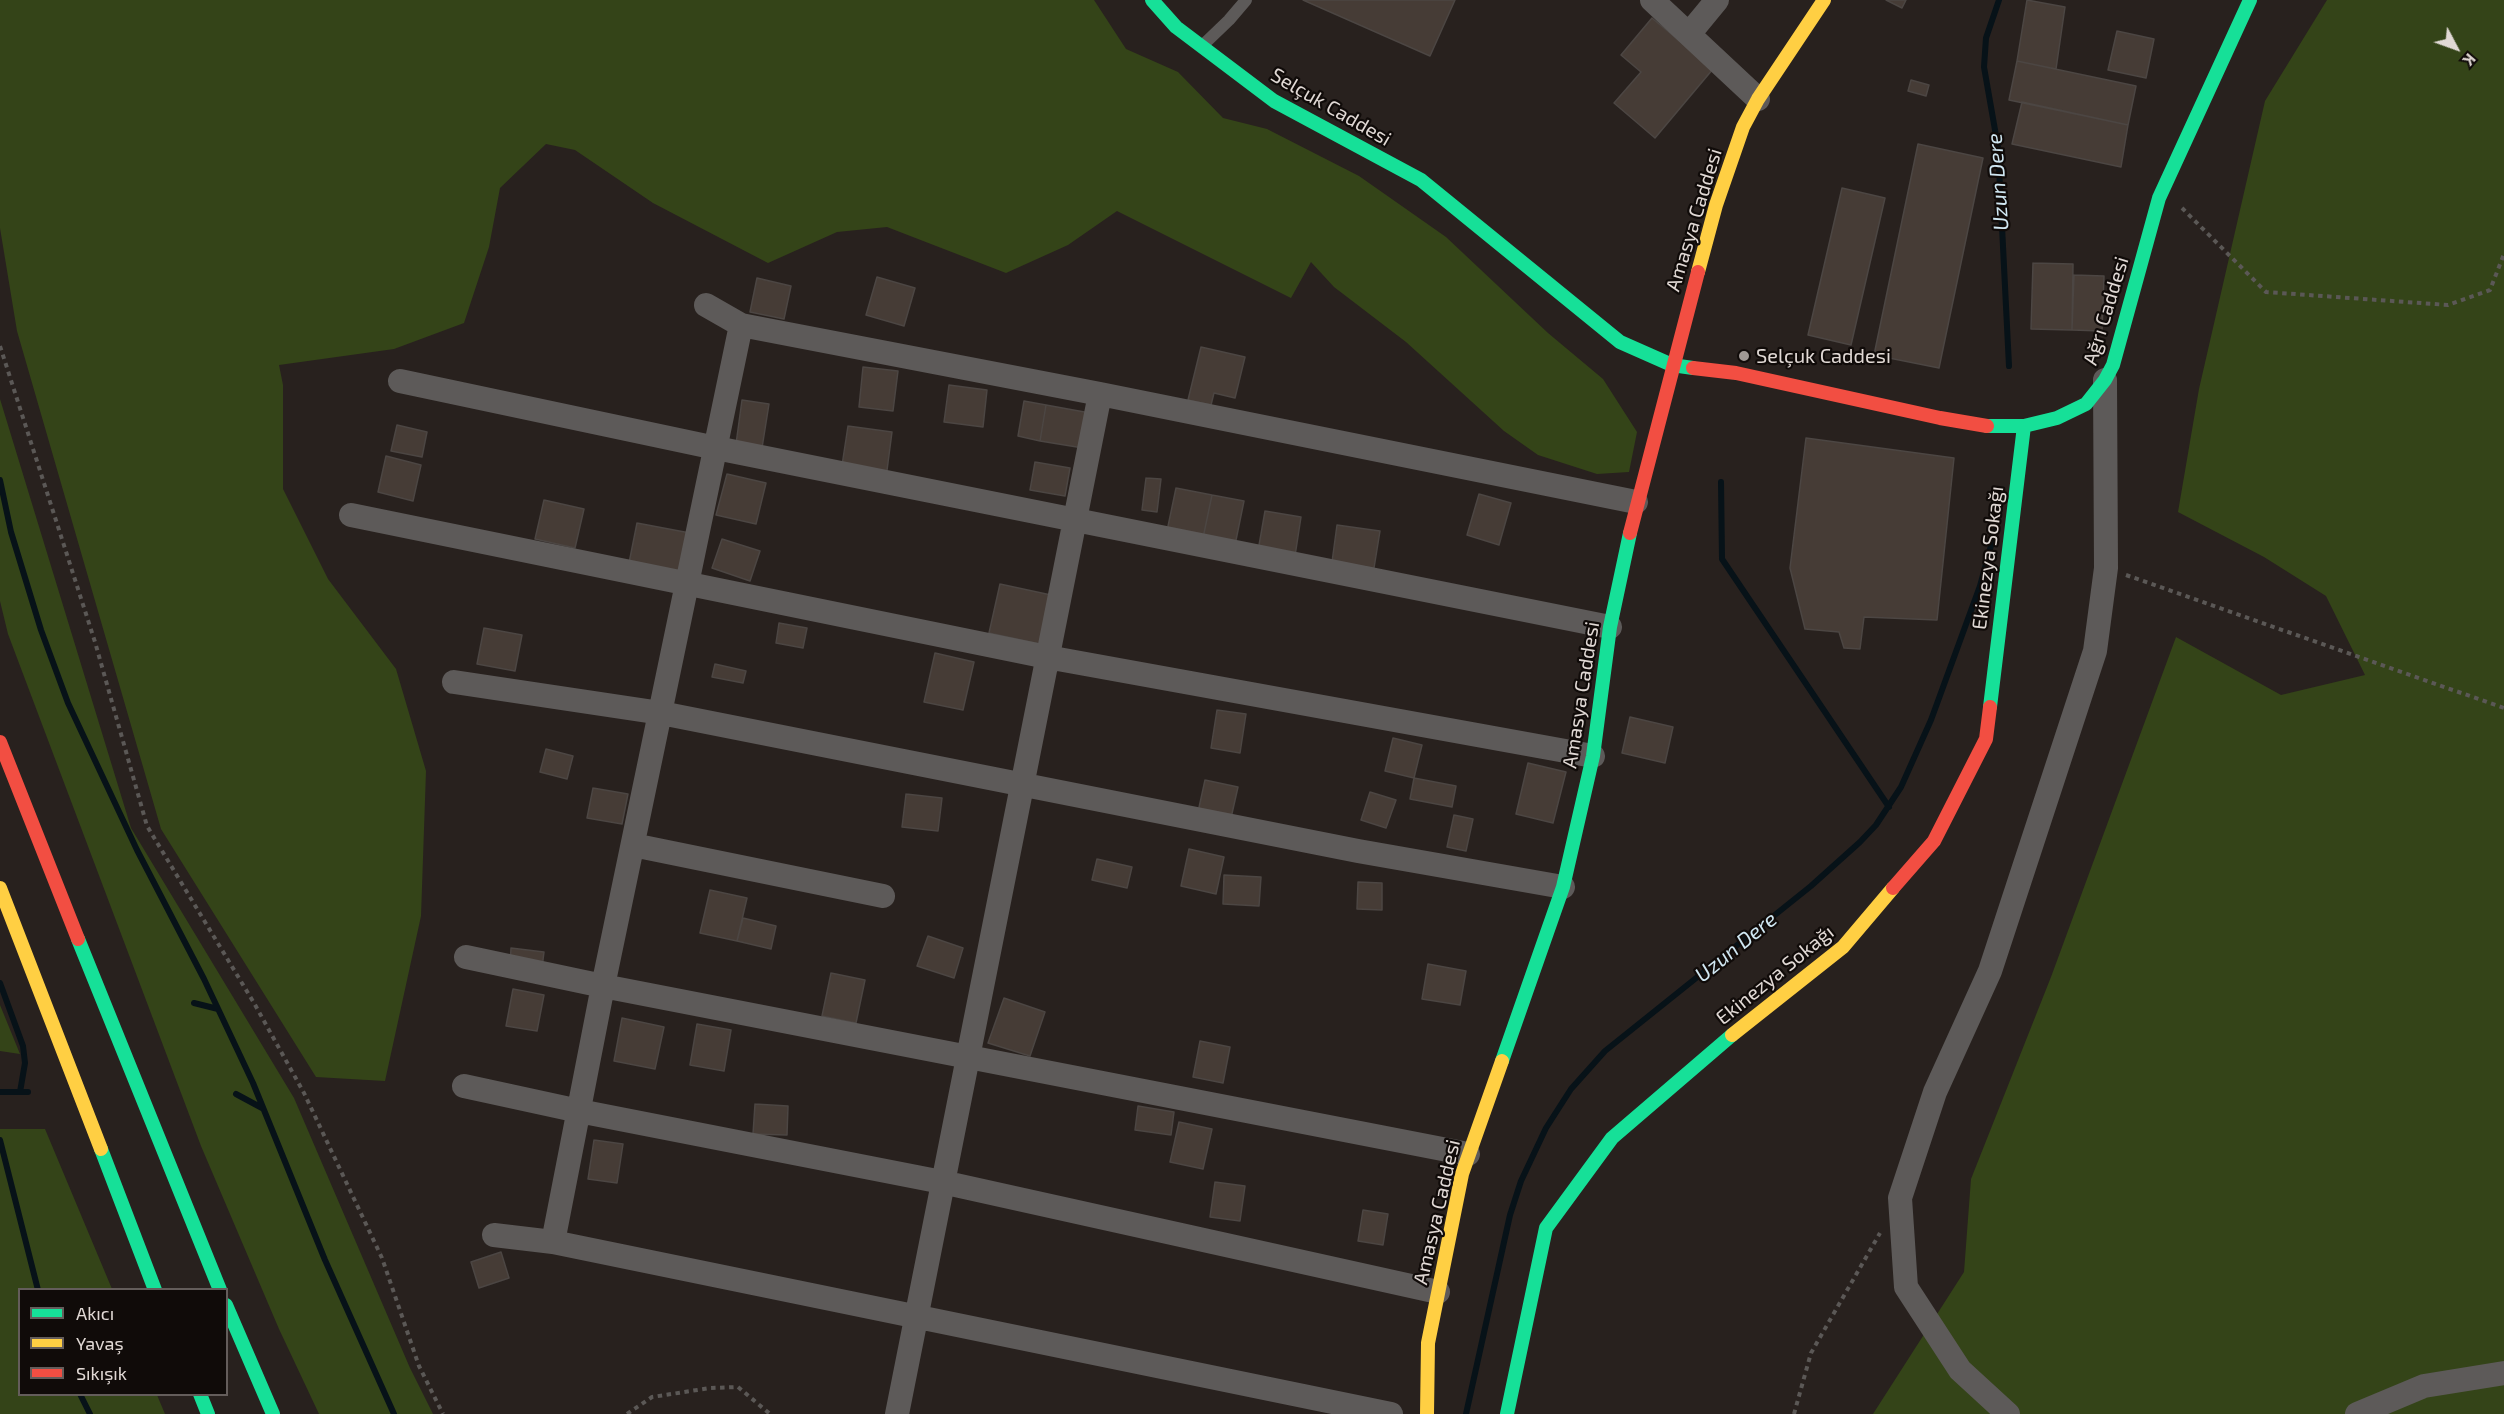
<!DOCTYPE html>
<meta charset="utf-8">
<style>
body{margin:0}
#map{position:relative;width:2504px;height:1414px;overflow:hidden;background:#28211e;font-family:"Exo 2",sans-serif}
canvas{display:block}
.legend{position:absolute;left:18px;top:1288px;width:210px;height:108px;box-sizing:border-box;background:#100b09;border:2px solid #645d5b;margin:0;padding:8px 10px;list-style:none;font-size:18px;color:#e1d9d5}
.legend li{display:flex;align-items:center;gap:12px;height:30px}
.legend b{width:30px;border:2px solid #645d5b}
.north{position:absolute;left:2426px;top:18px;width:60px;height:60px;-webkit-text-stroke:4px #100b09;paint-order:stroke;rotate:131deg;font-size:16px;font-weight:700;line-height:24px;text-align:center;color:#e1d9d5}
.north::after{content:'';display:block;margin:auto;width:21px;height:27px;background:#e1d9d5;clip-path:polygon(50% 0,100% 100%,50% 72%,0 100%)}
</style>
<div id="map">
<canvas width="2504" height="1414"></canvas>
<ul class="legend">
<li><b style="height:8px;background:#16e098"></b>Akıcı</li>
<li><b style="height:8px;background:#ffcf43"></b>Yavaş</li>
<li><b style="height:8px;background:#f24e42"></b>Sıkışık</li>
</ul>
<div class="north">K</div>
</div>
<script>
const ctx = document.querySelector('canvas').getContext('2d');
ctx.lineJoin = 'round';
function paint(path, color) { ctx.fillStyle = color; ctx.fill(path, 'evenodd'); }
const poly = rows => new Path2D(rows.map(r => 'M' + r).join(''));
function trace(path, color, width, dash) { ctx.strokeStyle = color; ctx.lineWidth = width; ctx.lineCap = dash ? 'butt' : 'round'; ctx.setLineDash(dash || []); ctx.stroke(path); }
function label(font, color, halo, rows, align = 'center') {
  ctx.font = font + ' "Exo 2",sans-serif'; ctx.lineWidth = 4.5; ctx.setLineDash([]); ctx.textBaseline = 'middle'; ctx.strokeStyle = halo; ctx.fillStyle = color; for (const [text, x, y, turn = 0] of rows) {
    ctx.save(); ctx.translate(x, y); ctx.rotate((+turn || 0) * Math.PI / 180); ctx.textAlign = isNaN(turn) ? turn : align; if (halo) ctx.strokeText(text, 0, 0); ctx.fillText(text, 0, 0); ctx.restore();
  }
}
const green = poly([
 [0,0,1094,0,1126,49,1178,72,1223,118,1267,129,1359,176,1446,237,1548,333,1603,379,1637,432,1629,472,1597,474,1538,455,1504,431,1406,342,1334,287,1311,262,1291,298,1117,211,1068,245,1006,273,887,227,837,232,768,263,653,203,575,150,546,144,500,188,489,247,464,323,394,349,279,365,283,385,283,489,328,579,396,669,426,771,421,916,385,1081,316,1077,161,829,17,331,0,228],
 [2327,0,2504,0,2504,1414,1873,1414,1964,1272,1971,1179,2051,977,2176,637,2281,695,2365,675,2326,596,2264,557,2178,512,2199,389,2265,101],
 [0,399,131,828,294,1098,410,1368,433,1414,319,1414,279,1329,201,1146,8,634,0,601],
 [0,1005,20,1054,0,1051],
 [0,1129,45,1129,112,1289,20,1290,20,1394,157,1395,165,1414,0,1414]
]);
const stream = poly([
 [1999,0,1986,38,1984,67,1998,147,2009,366],
 [0,480,11,532,41,630,68,703,137,850,204,979,253,1083,325,1260,394,1414],
 [1721,482,1722,559,1889,807],
 [0,983,23,1046,25,1063,20,1092],
 [194,1003,218,1009],
 [0,1092,28,1092],
 [236,1094,262,1108],
 [0,1140,38,1290],
 [80,1394,90,1414],
 [1466,1414,1510,1215,1521,1181,1546,1128,1571,1089,1605,1051,1811,886,1860,842,1876,825,1901,787,1931,720,1980,586,1995,531]
]);
const building = poly([
 [1303,0,1455,0,1430,56,1303,0],
 [1886,0,1906,0,1902,8,1886,0],
 [2027,0,2065,7,2056,69,2017,61,2027,0],
 [1652,18,1713,69,1655,138,1614,103,1641,72,1621,55,1652,18],
 [2117,31,2154,39,2146,78,2108,70,2117,31],
 [2017,61,2136,86,2128,125,2009,100,2017,61],
 [1911,80,1929,85,1926,96,1908,91,1911,80],
 [2022,102,2128,125,2121,167,2012,144,2022,102],
 [1918,144,1983,158,1939,368,1874,355,1918,144],
 [1842,188,1885,198,1851,345,1808,335,1842,188],
 [2033,263,2073,264,2072,330,2031,329,2033,263],
 [2074,275,2104,276,2102,331,2072,330,2074,275],
 [877,277,915,288,904,326,866,315,877,277],
 [757,278,791,286,784,319,750,312,757,278],
 [1201,347,1245,357,1235,398,1214,393,1211,405,1188,400,1201,347],
 [863,367,898,371,893,411,859,407,863,367],
 [949,385,987,390,983,427,944,422,949,385],
 [742,400,769,404,762,448,736,444,742,400],
 [1024,401,1046,405,1040,441,1018,436,1024,401],
 [1046,405,1090,413,1083,448,1040,441,1046,405],
 [397,425,427,432,422,457,391,451,397,425],
 [848,426,892,432,886,478,841,472,848,426],
 [1806,438,1954,458,1937,620,1864,617,1860,649,1844,648,1839,632,1805,629,1790,568,1806,438],
 [386,456,421,465,413,501,378,492,386,456],
 [1035,462,1070,468,1065,496,1030,490,1035,462],
 [727,474,766,483,756,524,716,515,727,474],
 [1146,478,1161,479,1157,512,1142,510,1146,478],
 [1176,488,1212,495,1203,538,1167,531,1176,488],
 [1479,494,1511,503,1499,545,1467,535,1479,494],
 [1212,495,1244,501,1235,545,1203,538,1212,495],
 [544,500,584,509,575,548,535,539,544,500],
 [1265,511,1301,517,1295,556,1258,551,1265,511],
 [637,523,690,533,682,573,629,563,637,523],
 [1337,525,1380,531,1374,568,1332,562,1337,525],
 [722,539,760,551,750,581,712,568,722,539],
 [1000,584,1051,595,1040,644,989,633,1000,584],
 [779,623,807,628,803,648,776,643,779,623],
 [484,628,522,635,515,671,477,664,484,628],
 [935,653,974,662,963,710,924,702,935,653],
 [715,664,746,671,743,683,712,677,715,664],
 [1217,710,1246,714,1240,753,1211,748,1217,710],
 [1630,717,1673,727,1665,763,1622,753,1630,717],
 [1393,738,1422,745,1414,778,1385,771,1393,738],
 [546,749,573,756,567,779,540,772,546,749],
 [1528,763,1566,772,1553,823,1516,814,1528,763],
 [1414,778,1456,786,1452,807,1410,799,1414,778],
 [1205,780,1238,787,1231,818,1198,812,1205,780],
 [593,788,628,794,622,824,587,818,593,788],
 [1370,792,1396,800,1386,828,1361,820,1370,792],
 [906,794,942,798,938,831,902,827,906,794],
 [1454,815,1473,819,1466,851,1447,847,1454,815],
 [1189,849,1224,857,1216,894,1181,886,1189,849],
 [1097,859,1132,867,1127,888,1092,880,1097,859],
 [1224,875,1261,877,1259,906,1223,904,1224,875],
 [1358,882,1382,883,1382,910,1357,909,1358,882],
 [710,890,747,898,737,941,700,933,710,890],
 [743,918,776,926,771,949,737,941,743,918],
 [928,936,963,948,954,978,917,966,928,936],
 [511,948,544,952,542,968,510,965,511,948],
 [1428,964,1466,971,1460,1005,1422,999,1428,964],
 [831,973,865,980,856,1023,822,1016,831,973],
 [513,989,544,995,537,1031,506,1026,513,989],
 [1004,998,1045,1012,1030,1056,988,1043,1004,998],
 [622,1018,664,1027,655,1069,614,1061,622,1018],
 [697,1024,731,1030,724,1071,690,1065,697,1024],
 [1200,1041,1230,1047,1223,1083,1193,1077,1200,1041],
 [755,1104,788,1106,787,1135,753,1134,755,1104],
 [1138,1106,1174,1112,1171,1135,1135,1130,1138,1106],
 [1179,1122,1212,1129,1203,1169,1170,1162,1179,1122],
 [594,1140,623,1144,617,1183,588,1179,594,1140],
 [1215,1182,1245,1186,1240,1221,1210,1217,1215,1182],
 [1363,1210,1388,1214,1383,1245,1358,1241,1363,1210],
 [501,1252,509,1278,479,1288,471,1262,501,1252]
]);
const path = poly([
 [2182,208,2266,292,2448,305,2490,290,2504,254],
 [0,346,95,642,147,826,254,1003,304,1093,382,1258,419,1366,443,1414],
 [2126,575,2504,708],
 [627,1414,652,1397,710,1388,738,1387,770,1414],
 [1794,1414,1811,1353,1880,1233]
]);
const lane = poly([
 [1203,45,1229,20,1246,0]
]);
const street = poly([
 [1652,0,1758,99],
 [1689,34,1717,0],
 [706,305,741,325,1100,394,1636,502],
 [400,381,716,448,1610,627],
 [351,515,1047,657,1593,756],
 [454,682,661,713,1358,851,1563,887],
 [633,845,883,896],
 [466,957,603,986,1468,1154],
 [464,1086,579,1111,942,1182,1438,1292],
 [494,1235,553,1242,1391,1414],
 [553,1242,603,986,741,325],
 [897,1414,1100,394],
 [2008,1414,1960,1370,1906,1287,1900,1198,1935,1092,1990,971,2095,651,2106,568,2105,380],
 [2357,1414,2424,1386,2504,1373]
]);
const fast = poly([
 [1152,0,1176,27,1274,101,1421,180,1620,342,1672,365,1693,368],
 [1987,426,2024,426,2057,418,2086,404,2105,380,2113,365,2159,198,2250,0],
 [1990,707,2024,426],
 [78,939,220,1290],
 [1502,1061,1563,887,1593,756,1610,627,1630,533],
 [101,1149,155,1290],
 [226,1305,273,1414],
 [200,1394,208,1414],
 [1507,1414,1546,1228,1612,1138,1732,1035]
]);
const slow = poly([
 [1698,272,1716,205,1743,127,1758,99,1824,0],
 [0,888,101,1149],
 [1732,1035,1843,947,1893,888],
 [1427,1414,1428,1343,1462,1174,1502,1061]
]);
const jam = poly([
 [1693,368,1736,373,1940,418,1987,426],
 [1630,533,1698,272],
 [0,742,78,939],
 [1893,888,1934,841,1986,739,1990,707]
]);
const markers = [
 [1744,356,6,"#a09995"]
];
const streetNames = [
 ["Selçuk Caddesi",1331,107,30],
 ["Amasya Caddesi",1694,220,-73],
 ["Ağrı Caddesi",2106,311,-73],
 ["Ekinezya Sokağı",1988,558,-83],
 ["Amasya Caddesi",1581,695,-81],
 ["Ekinezya Sokağı",1775,975,-39],
 ["Amasya Caddesi",1437,1212,-77]
];
const poiNames = [
 ["Selçuk Caddesi",1756,356]
];
const waterNames = [
 ["Uzun Dere",1998,182,-94],
 ["Uzun Dere",1736,947,-39]
];
paint(green, '#344418');
trace(stream, '#071218', 6);
paint(building, '#463c36');
trace(building, '#4c4643', 1.5);
trace(path, '#5b5856', 4, [4.5, 4.5]);
trace(lane, '#5d5a59', 12);
trace(street, '#5d5a59', 24);
trace(fast, '#16e098', 14);
trace(slow, '#ffcf43', 14);
trace(jam, '#f24e42', 14);
for (const [x, y, r, color] of markers) { const dot = new Path2D(); dot.arc(x, y, r, 0, 2 * Math.PI); ctx.fillStyle = color; ctx.fill(dot); trace(dot, '#100b09', 2); }
label('20px', '#e1d9d5', '#100b09', streetNames);
label('20px', '#e1d9d5', '#100b09', poiNames, 'left');
label('italic 21px', '#d0e7f2', '#100b09', waterNames);
</script>
